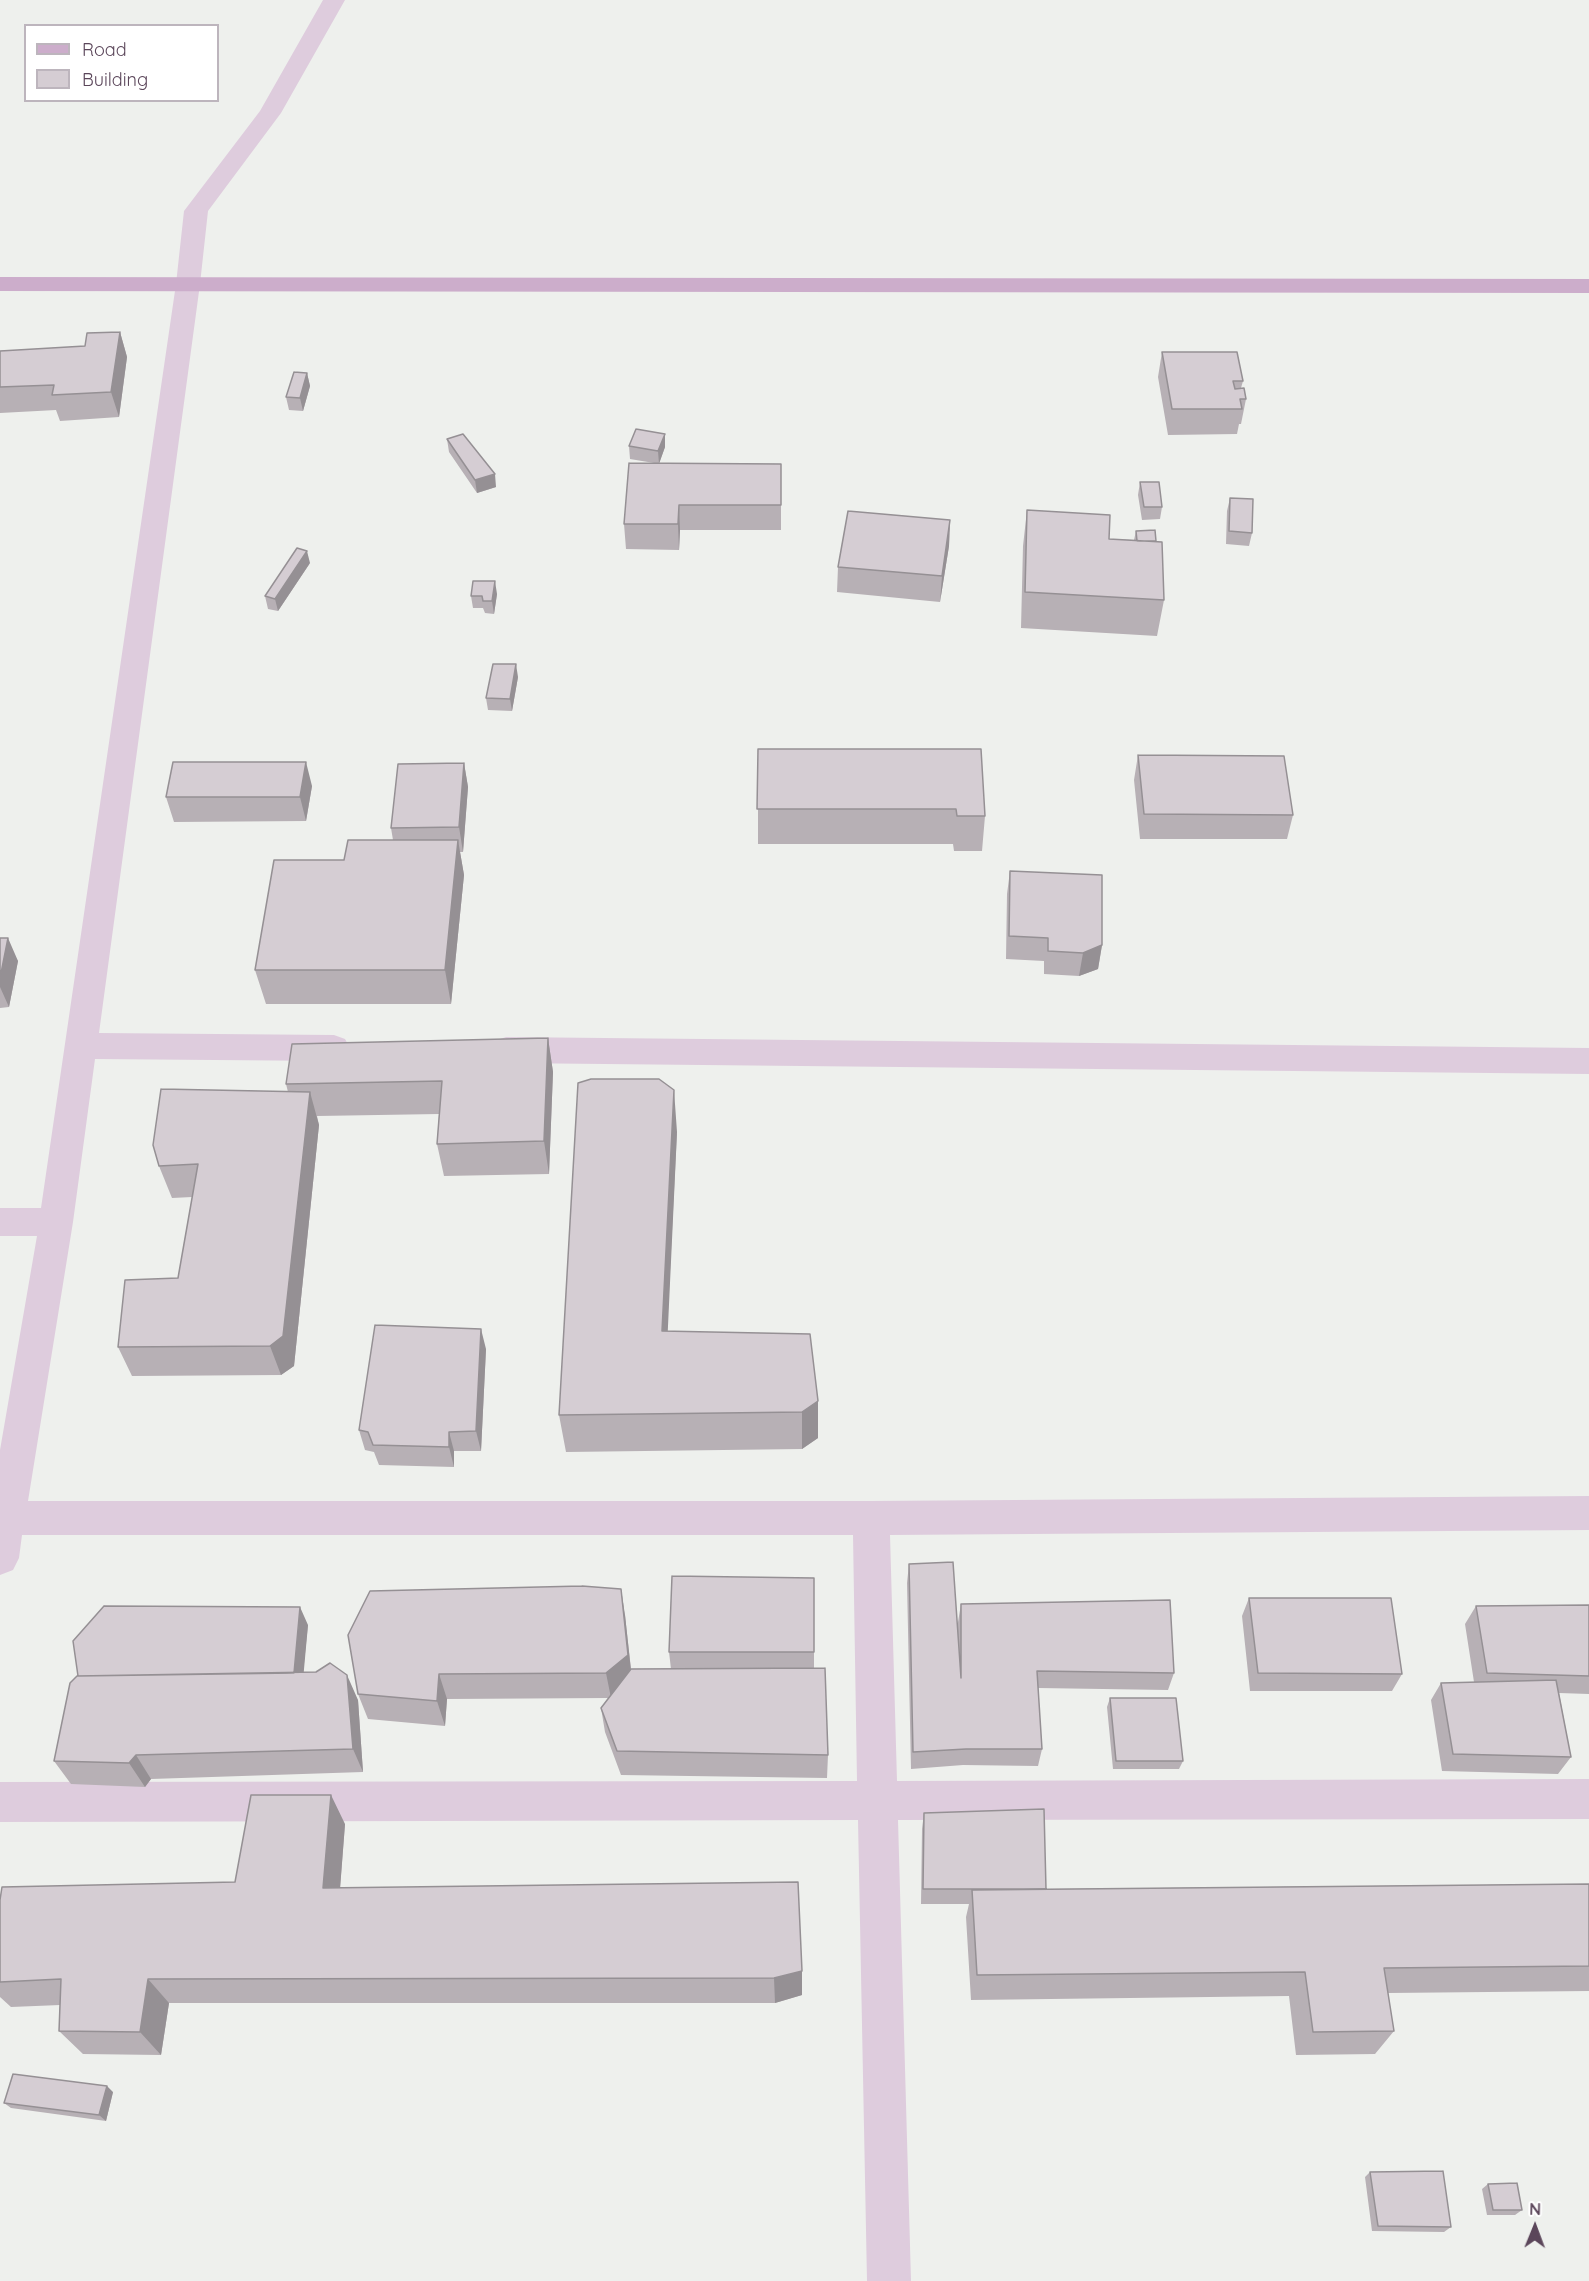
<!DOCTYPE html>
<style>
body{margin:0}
#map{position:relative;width:1589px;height:2281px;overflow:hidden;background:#eef0ed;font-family:Quicksand,sans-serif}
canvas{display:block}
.legend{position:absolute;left:24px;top:24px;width:195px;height:78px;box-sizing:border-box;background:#fff;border:2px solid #bdb5bd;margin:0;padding:8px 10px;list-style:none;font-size:18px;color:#5b465a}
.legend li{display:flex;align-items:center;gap:12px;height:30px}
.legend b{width:30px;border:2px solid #bdb5bd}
.north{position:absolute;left:1505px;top:2197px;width:60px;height:60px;-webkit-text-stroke:4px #fff;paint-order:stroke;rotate:1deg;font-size:16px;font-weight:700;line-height:24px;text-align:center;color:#5b465a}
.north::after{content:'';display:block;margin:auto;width:21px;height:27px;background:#5b465a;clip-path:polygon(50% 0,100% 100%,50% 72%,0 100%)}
</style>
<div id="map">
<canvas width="1589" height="2281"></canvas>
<ul class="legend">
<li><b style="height:8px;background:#ccadcb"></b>Road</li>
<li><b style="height:16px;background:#d5cdd3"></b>Building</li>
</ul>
<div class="north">N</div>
</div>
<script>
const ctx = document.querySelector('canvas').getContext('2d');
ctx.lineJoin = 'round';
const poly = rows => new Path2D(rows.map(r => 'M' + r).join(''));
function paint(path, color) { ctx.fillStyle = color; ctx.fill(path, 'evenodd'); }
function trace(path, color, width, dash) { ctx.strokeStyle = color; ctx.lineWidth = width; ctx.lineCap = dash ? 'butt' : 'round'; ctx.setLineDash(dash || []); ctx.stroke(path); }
const street = poly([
 [323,0,345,0,281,113,208,211,200,284,99,1033,334,1035,345,1039,350,1048,345,1057,334,1061,95,1059,73,1222,28,1501,871,1501,1589,1496,1589,1530,890,1535,897,1781,1589,1779,1589,1819,898,1820,911,2281,867,2281,858,1820,0,1822,0,1782,857,1781,853,1535,22,1535,19,1558,13,1570,0,1575,0,1450,37,1236,0,1236,0,1208,41,1208,176,284,184,211,260,111,323,0],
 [506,1037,1589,1048,1589,1074,506,1063,495,1059,490,1050,495,1041,506,1037]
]);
const primary = poly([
 [0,277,1589,279,1589,293,0,291,0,277]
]);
const wall = poly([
 [120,332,127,357,119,417,60,421,56,410,0,413,0,351,85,346],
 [1162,352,1243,381,1241,388,1246,399,1241,424,1239,424,1237,434,1168,435,1158,377],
 [307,373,310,386,303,411,289,410,286,397],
 [447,439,496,487,477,493,449,452],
 [629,446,665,447,659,463,781,464,781,530,680,530,679,550,626,549,624,524,654,463,630,459],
 [1140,482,1162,507,1160,519,1142,520,1138,495],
 [1230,498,1252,533,1249,546,1226,544,1227,511],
 [1027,510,1109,539,1134,540,1136,531,1164,600,1157,636,1021,628,1023,546],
 [950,520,949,546,940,602,837,592,838,567],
 [310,563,278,611,268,609,265,596],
 [497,594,494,614,485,613,483,608,473,608,471,596],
 [518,677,512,711,488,710,486,698],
 [758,749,985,816,982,851,954,851,953,844,758,844],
 [1138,755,1293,815,1287,839,1140,839,1134,780],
 [464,763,468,787,463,852,460,852,464,875,451,1004,266,1004,255,970,344,860,393,840,391,828],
 [312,786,306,821,174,822,166,797],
 [1010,871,1102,945,1098,969,1079,976,1044,974,1044,961,1006,959,1007,894],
 [0,938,18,961,9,1007,0,1008],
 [548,1038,553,1072,549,1174,444,1176,437,1144,439,1114,317,1116,319,1125,294,1366,281,1375,132,1376,118,1347,178,1278,192,1197,172,1198,159,1166,288,1092,286,1084],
 [677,1132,667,1331,818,1401,818,1438,802,1449,566,1452,559,1415],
 [486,1349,481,1451,454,1451,454,1467,379,1465,374,1452,365,1450,359,1430],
 [909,1564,958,1640,958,1622,961,1604,1174,1673,1168,1690,1038,1688,1042,1749,1038,1766,963,1765,911,1769,907,1583],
 [814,1578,814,1668,828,1755,827,1778,621,1775,605,1732,601,1708,608,1698,447,1699,445,1726,368,1719,358,1694,625,1615,631,1669,671,1669,669,1652],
 [1249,1598,1402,1674,1392,1691,1250,1691,1242,1616],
 [1589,1605,1589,1694,1559,1693,1571,1757,1558,1774,1442,1771,1431,1700,1441,1683,1474,1682,1465,1624,1476,1606],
 [308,1625,303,1673,358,1700,363,1772,151,1779,145,1787,71,1784,54,1761],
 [1110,1698,1183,1761,1179,1769,1113,1769,1107,1707],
 [924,1813,1046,1889,1589,1884,1589,1991,1388,1993,1394,2031,1375,2054,1296,2055,1289,1996,971,2000,966,1917,969,1904,921,1904,922,1829],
 [345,1824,340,1888,802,1971,802,1995,775,2003,169,2003,161,2055,83,2054,59,2031,60,2005,11,2007,0,1997,0,1900,235,1882],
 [113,2092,106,2121,11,2108,4,2103],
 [1370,2172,1451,2227,1444,2232,1372,2231,1365,2177],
 [1488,2184,1522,2210,1515,2215,1487,2215,1482,2189]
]);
const shadedWall = poly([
 [120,332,127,357,119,417,111,392],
 [307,373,310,386,303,411,300,398],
 [665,434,665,447,659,464,658,451],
 [495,474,496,487,477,493,475,480],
 [679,505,680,530,679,550,678,524],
 [950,520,949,546,940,602,942,576],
 [307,551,310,563,278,611,275,599],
 [495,581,497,594,494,614,492,601],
 [516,664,518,677,512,711,510,699],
 [306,762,312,786,306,821,300,797],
 [464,763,468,787,463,852,459,827],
 [458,840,464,875,451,1004,445,970],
 [8,938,18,961,9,1007,0,987,0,978],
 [1102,945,1098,969,1079,976,1083,953],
 [548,1038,553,1072,549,1174,544,1141],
 [674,1090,677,1132,666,1369,662,1331],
 [310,1092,319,1125,294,1366,281,1375,270,1346],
 [481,1329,486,1349,481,1451,476,1431],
 [818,1401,818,1438,802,1449,802,1412],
 [449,1432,454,1451,454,1467,449,1447],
 [621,1589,625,1615,632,1680,611,1698,606,1673],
 [300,1607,308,1625,302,1691,294,1674],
 [439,1674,447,1699,445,1726,437,1701],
 [347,1675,358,1700,363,1772,353,1749],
 [136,1755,151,1779,145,1787,129,1763],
 [331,1795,345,1824,338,1915,323,1888],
 [802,1971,802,1995,775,2003,774,1978],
 [148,1979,169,2003,161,2055,140,2032],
 [107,2086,113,2092,106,2121,99,2115]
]);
const building = poly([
 [120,332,111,392,52,395,54,385,0,387,0,351,85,346,87,333,120,332],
 [1162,352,1237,352,1243,381,1233,381,1235,389,1244,388,1246,399,1240,399,1242,409,1172,409,1162,352],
 [294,372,307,373,300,398,286,397,294,372],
 [636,429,665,434,658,451,629,446,636,429],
 [463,434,495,474,475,480,447,439,463,434],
 [629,463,781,464,781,505,679,505,678,524,624,524,629,463],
 [1140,482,1159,482,1162,507,1144,507,1140,482],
 [1230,498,1253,499,1252,533,1229,531,1230,498],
 [1027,510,1110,515,1109,539,1162,542,1164,600,1025,592,1027,510],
 [848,511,950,520,942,576,838,567,848,511],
 [1155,530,1156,541,1137,541,1136,531,1155,530],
 [297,548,307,551,275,599,265,596,297,548],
 [473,581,495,581,492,601,483,601,482,596,471,596,473,581],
 [493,664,516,664,510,699,486,698,493,664],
 [758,749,981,749,985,816,957,816,956,809,757,809,758,749],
 [1138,755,1284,756,1293,815,1144,814,1138,755],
 [173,762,306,762,300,797,166,797,173,762],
 [464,763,459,827,391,828,398,764,464,763],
 [348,840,458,840,445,970,255,970,274,860,344,860,348,840],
 [1010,871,1102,875,1102,945,1083,953,1048,951,1048,938,1009,936,1010,871],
 [0,938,8,938,0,978,0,938],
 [548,1038,544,1141,437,1144,442,1081,286,1084,292,1044,548,1038],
 [591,1079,659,1079,674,1090,662,1331,810,1334,818,1401,802,1412,559,1415,578,1083,591,1079],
 [161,1089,310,1092,283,1336,270,1346,118,1347,125,1280,178,1278,198,1164,159,1166,153,1145,161,1089],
 [375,1325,481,1329,476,1431,449,1432,449,1447,373,1445,368,1432,359,1430,375,1325],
 [953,1562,961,1678,961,1604,1170,1600,1174,1673,1037,1671,1042,1749,966,1749,913,1752,909,1564,953,1562],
 [672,1576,814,1578,814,1652,669,1652,672,1576],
 [582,1586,621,1589,628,1655,606,1673,439,1674,437,1701,358,1694,348,1635,370,1591,582,1586],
 [1249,1598,1391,1598,1402,1674,1258,1673,1249,1598],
 [1589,1605,1589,1676,1487,1673,1476,1606,1589,1605],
 [104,1606,300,1607,294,1673,78,1676,73,1641,104,1606],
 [330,1663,347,1675,353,1749,136,1755,129,1763,54,1761,70,1683,77,1676,316,1672,330,1663],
 [825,1668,828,1755,617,1751,601,1708,631,1669,825,1668],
 [1556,1680,1571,1757,1453,1754,1441,1683,1556,1680],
 [1110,1698,1176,1698,1183,1761,1116,1761,1110,1698],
 [251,1795,331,1795,323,1888,798,1882,802,1971,774,1978,148,1979,140,2032,59,2031,61,1979,0,1982,0,1900,2,1887,235,1882,251,1795],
 [1044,1809,1046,1889,923,1889,924,1813,1044,1809],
 [1589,1884,1589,1966,1384,1968,1394,2031,1313,2032,1305,1972,977,1975,972,1890,1589,1884],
 [13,2074,107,2086,99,2115,4,2103,13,2074],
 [1443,2171,1451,2227,1378,2226,1370,2172,1443,2171],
 [1517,2183,1522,2210,1493,2210,1488,2184,1517,2183]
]);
paint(street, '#deccdd');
paint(primary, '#ccadcb');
paint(wall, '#b7b0b5');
paint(shadedWall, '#959094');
paint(building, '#d5cdd3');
trace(building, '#959094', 1.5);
</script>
